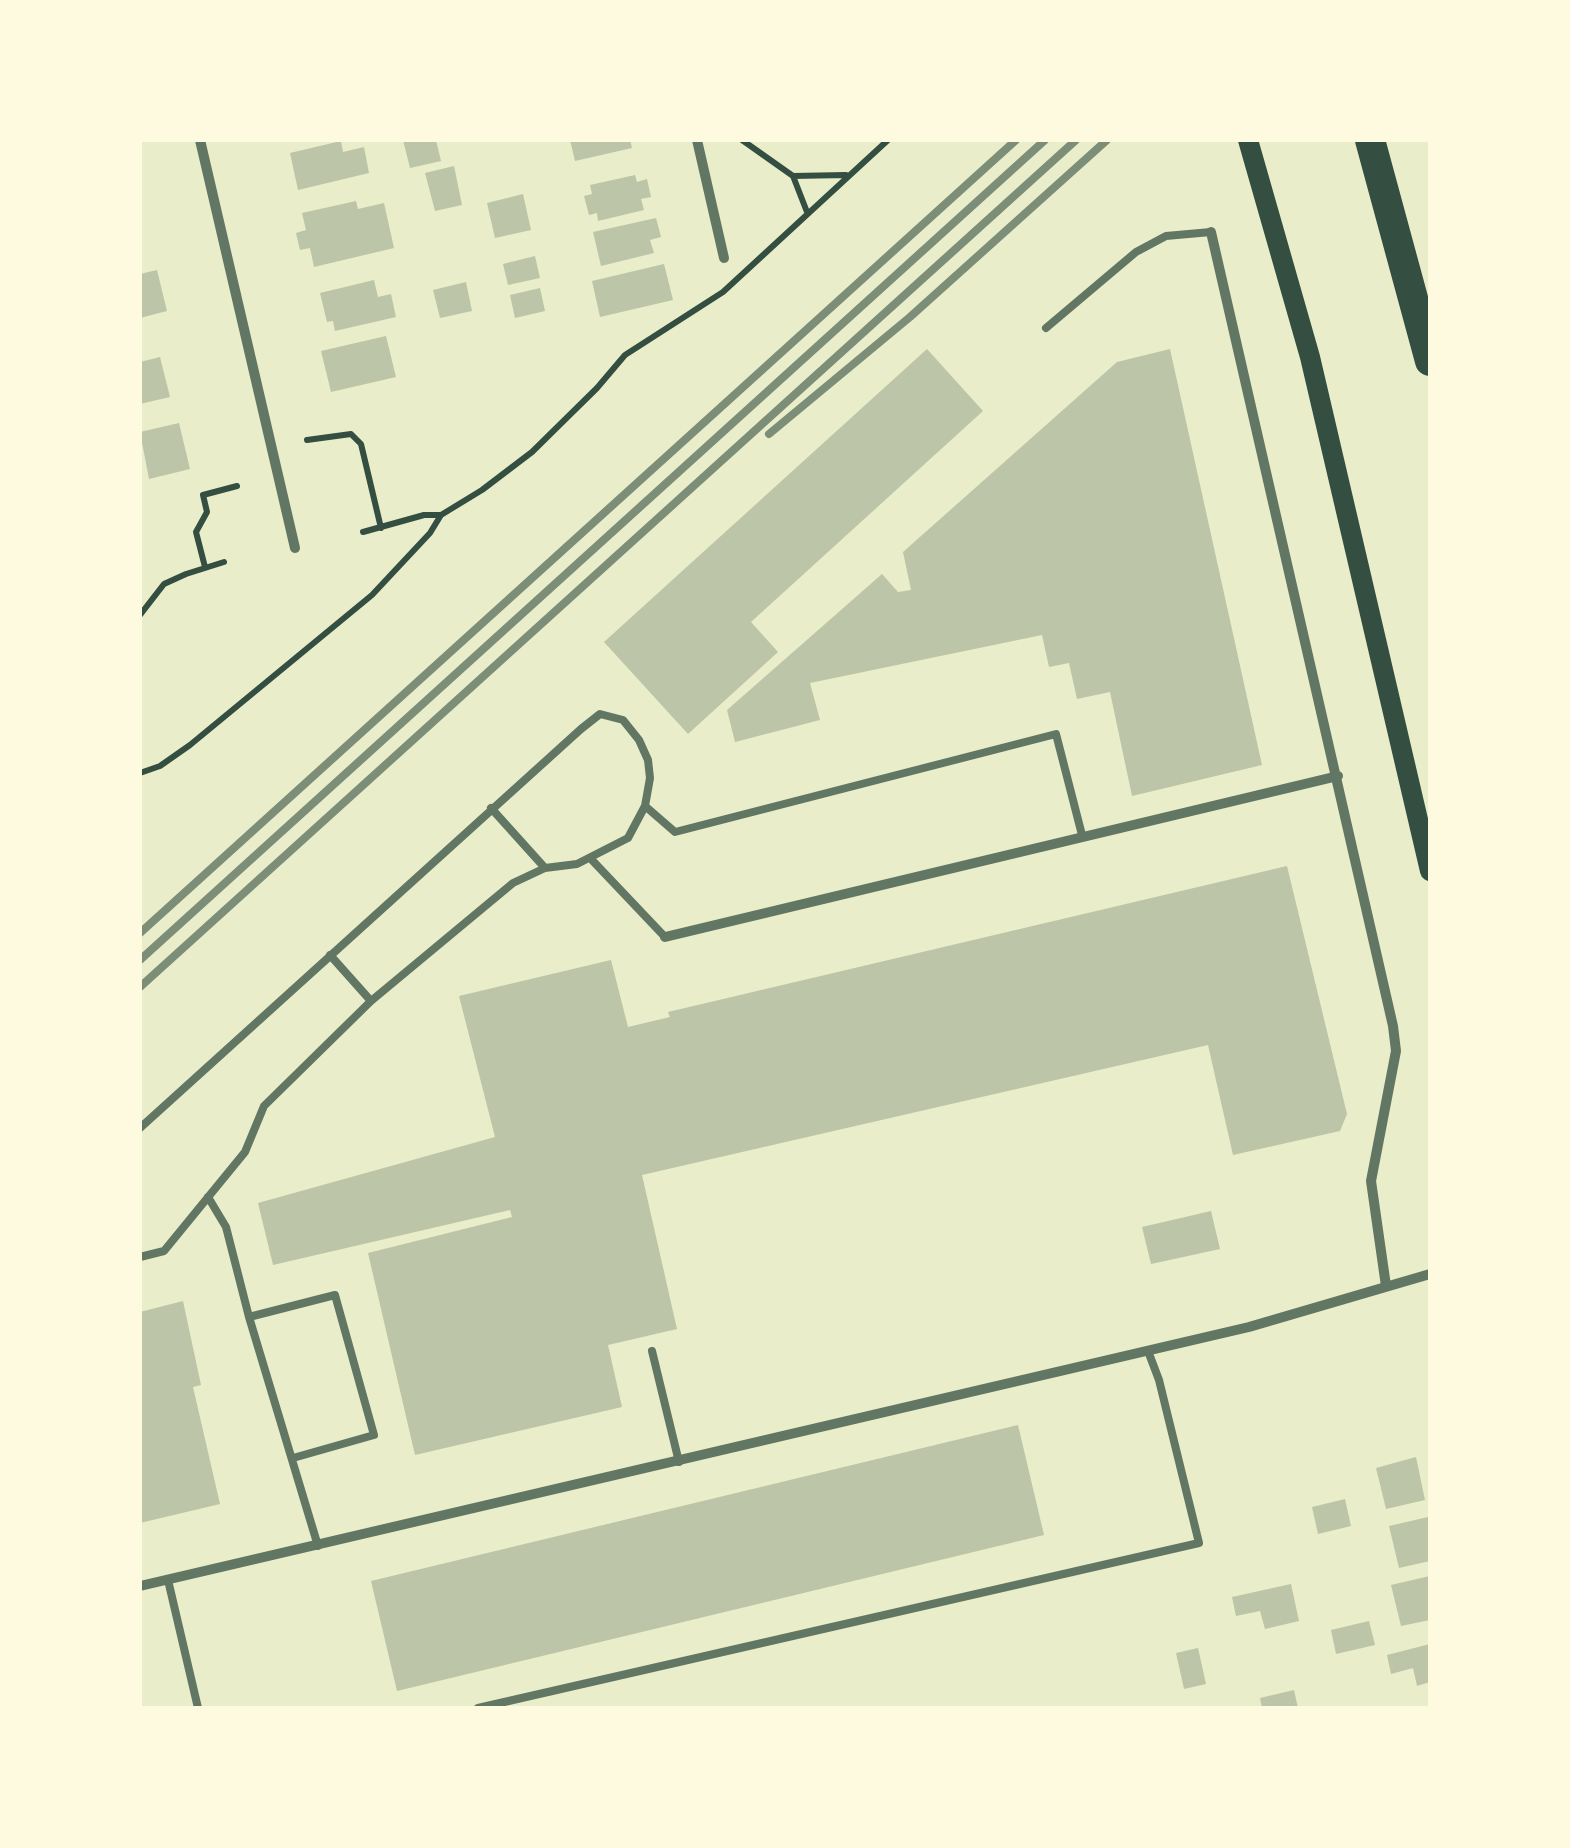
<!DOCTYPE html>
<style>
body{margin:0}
#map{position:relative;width:1570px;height:1848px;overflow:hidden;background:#e9edc9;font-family:Cabin,sans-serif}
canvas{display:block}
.frame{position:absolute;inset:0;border:142px solid #fefae0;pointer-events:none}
</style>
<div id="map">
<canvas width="1570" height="1848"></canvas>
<div class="frame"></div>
</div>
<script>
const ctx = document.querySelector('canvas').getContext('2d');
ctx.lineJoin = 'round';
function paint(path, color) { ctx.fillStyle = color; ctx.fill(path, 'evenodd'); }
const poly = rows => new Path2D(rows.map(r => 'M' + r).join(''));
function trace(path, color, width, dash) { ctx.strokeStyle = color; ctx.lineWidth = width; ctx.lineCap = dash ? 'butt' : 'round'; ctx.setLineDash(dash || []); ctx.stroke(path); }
const building = poly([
 [403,140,436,140,441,161,410,168],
 [570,140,630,140,632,148,575,161],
 [341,141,343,152,364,147,369,173,298,190,290,153],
 [454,166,462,205,435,211,425,173],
 [635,175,637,182,647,179,651,197,641,199,644,210,598,221,597,213,589,215,584,196,592,194,590,185],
 [523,194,531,230,495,238,487,203],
 [356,201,358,209,384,203,394,248,314,267,310,248,300,250,296,233,306,230,302,213],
 [656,218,661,237,650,240,654,253,601,266,593,232],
 [535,256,540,278,508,285,503,264],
 [664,264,673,300,600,317,592,281],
 [157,270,167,311,140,318,140,274],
 [374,280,378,297,391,294,396,317,335,331,333,321,327,322,320,293],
 [466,282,472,311,440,318,433,290],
 [540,288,545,311,515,318,510,295],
 [386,336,396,377,331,392,321,351],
 [927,349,983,411,751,622,778,652,688,734,604,642],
 [1170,349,1262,765,1132,796,1110,692,1077,699,1069,663,1049,667,1042,635,810,683,820,720,735,742,727,710,882,574,898,592,911,590,903,552,1117,362],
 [160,357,170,397,140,404,140,362],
 [179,423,190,469,149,479,140,432],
 [1287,866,1347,1114,1340,1131,1233,1155,1208,1045,642,1175,677,1329,608,1345,622,1407,415,1455,368,1253,512,1217,510,1210,273,1265,258,1203,495,1137,459,996,611,960,628,1027,670,1017,668,1012],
 [1211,1211,1220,1249,1151,1264,1142,1227],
 [183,1301,201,1385,193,1387,220,1504,140,1523,140,1312],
 [1018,1425,1044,1535,397,1691,371,1581],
 [1416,1457,1425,1500,1386,1509,1376,1468],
 [1345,1499,1351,1526,1318,1534,1312,1507],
 [1428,1517,1430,1561,1399,1568,1389,1526],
 [1430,1576,1430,1620,1401,1626,1391,1585],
 [1291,1584,1299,1621,1265,1629,1260,1611,1236,1616,1232,1597],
 [1369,1621,1375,1645,1336,1654,1331,1630],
 [1430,1644,1430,1682,1417,1686,1413,1668,1391,1674,1387,1655],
 [1198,1648,1206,1684,1184,1689,1176,1653],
 [1294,1690,1298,1708,1262,1708,1260,1698]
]);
const path = poly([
 [742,140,793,176,846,175],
 [793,176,807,212],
 [307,440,351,434,361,444,381,528],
 [363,532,424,515,440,515],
 [205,567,196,532,207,512,203,495,237,486],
 [140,615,164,584,186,574,224,562],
 [140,773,160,766,190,745,372,595,430,533,441,515,482,490,532,452,597,388,625,355,723,292,888,140]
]);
const service = poly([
 [1046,328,1136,252,1166,236,1211,232],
 [645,806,675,832,1056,734,1082,835],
 [491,808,545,868],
 [591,859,665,937],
 [330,955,371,1001],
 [140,1128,581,729,600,714,623,720,639,740,648,760,650,778,645,806,628,838,577,864,545,868,513,883,371,1001,264,1106,245,1152,164,1251,140,1257],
 [208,1197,226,1227,249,1317,318,1546],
 [249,1317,335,1295,374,1435,293,1458],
 [652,1351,679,1462],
 [168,1580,198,1708],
 [478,1708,1199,1543,1159,1380,1148,1351]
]);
const minor = poly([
 [200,140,295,548],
 [697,140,724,258],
 [1211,232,1393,1026,1396,1051,1371,1181,1386,1286],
 [665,937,1338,776],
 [140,1586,1249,1327,1430,1274]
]);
const secondary = poly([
 [1248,140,1310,357,1430,871]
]);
const motorway = poly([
 [1370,140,1430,361]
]);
const rail = poly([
 [769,434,910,317,1107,140],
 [140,933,1016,140],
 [140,960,1045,140],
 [140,987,1076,140]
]);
paint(building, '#bcc5a7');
trace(path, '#344e41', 6);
trace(service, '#617663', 8);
trace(minor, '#617663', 10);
trace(secondary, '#344e41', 20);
trace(motorway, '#344e41', 30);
trace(rail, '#7c8e77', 8);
</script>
